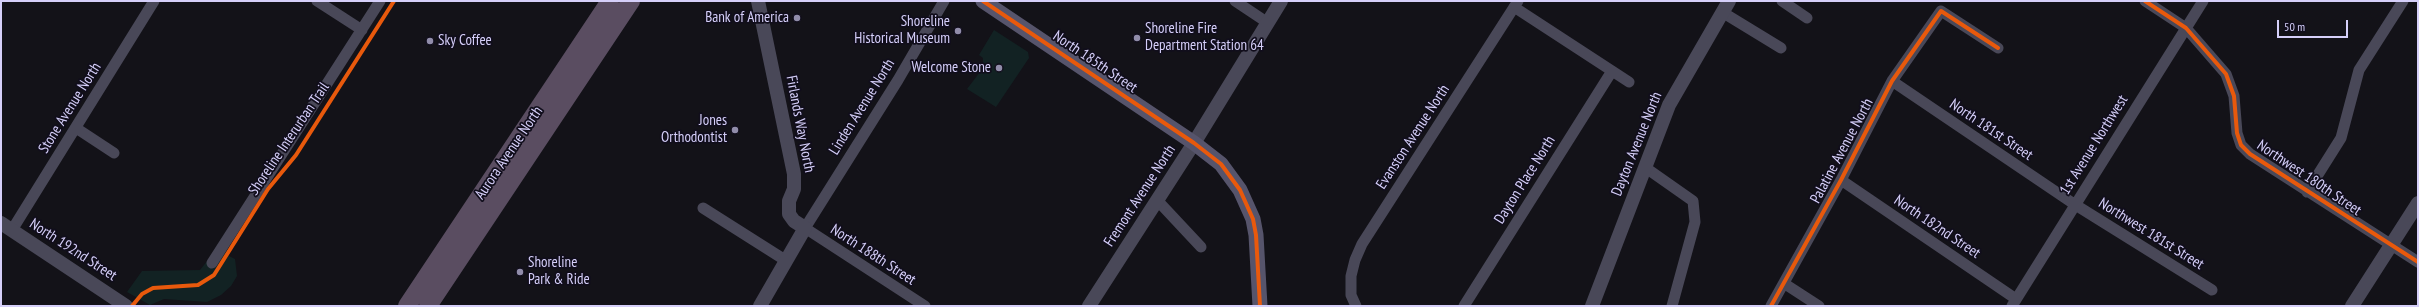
<!DOCTYPE html>
<style>
body{margin:0}
#map{position:relative;width:2419px;height:307px;overflow:hidden;background:#131218;font-family:"PT Sans Narrow",sans-serif}
canvas{display:block}
.frame{position:absolute;inset:0;border:2px solid #d5cff9;pointer-events:none}
.scale{position:absolute;left:2277px;top:20px;width:71px;height:18px;box-sizing:border-box;border:2px solid #d5cff9;border-top:0;padding-left:5px;font-size:12px;line-height:14px;white-space:nowrap;color:#d5cff9;-webkit-text-stroke:3px #110e1c;paint-order:stroke}
</style>
<div id="map">
<canvas width="2419" height="307"></canvas>
<div class="frame"></div>
<div class="scale">50 m</div>
</div>
<script>
const ctx = document.querySelector('canvas').getContext('2d');
ctx.lineJoin = 'round';
function paint(path, color) { ctx.fillStyle = color; ctx.fill(path, 'evenodd'); }
const poly = rows => new Path2D(rows.map(r => 'M' + r).join(''));
function trace(path, color, width, dash) { ctx.strokeStyle = color; ctx.lineWidth = width; ctx.lineCap = dash ? 'butt' : 'round'; ctx.setLineDash(dash || []); ctx.stroke(path); }
function label(font, color, halo, rows, align = 'center') {
  ctx.font = font + ' "PT Sans Narrow",sans-serif'; ctx.lineWidth = 3.5; ctx.setLineDash([]); ctx.textBaseline = 'middle'; ctx.strokeStyle = halo; ctx.fillStyle = color; for (const [text, x, y, turn = 0] of rows) {
    ctx.save(); ctx.translate(x, y); ctx.rotate((+turn || 0) * Math.PI / 180); ctx.textAlign = isNaN(turn) ? turn : align; if (halo) ctx.strokeText(text, 0, 0); ctx.fillText(text, 0, 0); ctx.restore();
  }
}
const green = poly([
 [994,30,1028,52,1029,58,996,107,967,89,983,68,983,58,979,55],
 [223,253,235,259,237,276,231,286,221,295,207,302,164,299,150,305,127,292,142,271,200,270,208,260]
]);
const minor = poly([
 [317,1,362,30],
 [1235,1,1268,23],
 [1782,1,1807,18],
 [2145,1,2186,28,2226,74,2234,96,2237,133,2241,145,2250,154,2418,262],
 [1514,7,1629,82],
 [1722,12,1781,48],
 [1892,81,2074,204,2212,290],
 [76,128,114,153],
 [1646,168,1693,201,1695,222,1672,306],
 [1841,180,2016,299],
 [2307,192,2341,138,2359,70,2403,1],
 [1157,200,1201,247],
 [703,208,785,260],
 [12,230,154,1],
 [212,263,380,1],
 [1785,284,1819,306],
 [925,306,805,228,898,80,944,1],
 [1356,306,1351,295,1351,276,1355,260,1362,244,1518,1],
 [1464,306,1612,71],
 [1771,306,1841,180,1892,81,1941,11,1998,48],
 [2012,306,2203,1]
]);
const tertiary = poly([
 [758,1,794,174,794,189,789,201,789,214,794,221,805,228,760,306],
 [1,223,126,306],
 [1089,306,1194,143,1281,1],
 [1592,306,1669,105,1729,1],
 [2352,306,2418,203]
]);
const secondary = poly([
 [983,1,1194,143,1221,164,1240,190,1253,219,1256,235,1260,306]
]);
const trunk = poly([
 [407,306,610,1],
 [428,306,631,1]
]);
const cycleway = poly([
 [983,1,1194,143,1221,164,1240,190,1253,219,1256,235,1260,306],
 [2145,1,2186,28,2226,74,2234,96,2237,133,2241,145,2250,154,2418,262],
 [132,306,142,294,153,288,198,285,214,275,268,189,296,155,394,1],
 [1771,306,1841,180,1892,81,1941,11,1998,48]
]);
const markers = [
 [797,18,4,"#918daa"],
 [958,31,4,"#918daa"],
 [1137,38,4,"#918daa"],
 [430,41,4,"#918daa"],
 [999,68,4,"#918daa"],
 [735,130,4,"#918daa"],
 [520,272,4,"#918daa"]
];
const poiNames = [
 ["Bank of America",789,18],
 ["Shoreline",950,22],
 ["Historical Museum",950,39],
 ["Shoreline Fire",1145,29,"left"],
 ["Department Station 64",1145,46,"left"],
 ["Sky Coffee",438,41,"left"],
 ["Welcome Stone",991,68],
 ["Jones",727,121],
 ["Orthodontist",727,138],
 ["Shoreline",528,263,"left"],
 ["Park & Ride",528,280,"left"]
];
const streetNames = [
 ["North 185th Street",1095,62,34],
 ["Linden Avenue North",862,107,-58],
 ["Stone Avenue North",70,108,-58],
 ["Firlands Way North",800,124,79],
 ["North 181st Street",1991,130,34],
 ["Evanston Avenue North",1413,137,-57],
 ["Shoreline Interurban Trail",289,139,-56],
 ["Dayton Avenue North",1637,144,-68],
 ["1st Avenue Northwest",2094,145,-58],
 ["Palatine Avenue North",1842,151,-62],
 ["Aurora Avenue North",509,153,-56],
 ["Northwest 180th Street",2309,178,34],
 ["Dayton Place North",1525,180,-58],
 ["Fremont Avenue North",1140,196,-57],
 ["North 182nd Street",1937,227,34],
 ["Northwest 181st Street",2151,234,32],
 ["North 192nd Street",73,250,33],
 ["North 188th Street",873,255,33]
];
paint(green, '#122223');
trace(minor, '#494858', 11);
trace(tertiary, '#494858', 14);
trace(secondary, '#56546b', 15);
trace(trunk, '#5a4d61', 18);
trace(cycleway, '#e8590c', 4);
for (const [x, y, r, color] of markers) { const dot = new Path2D(); dot.arc(x, y, r, 0, 2 * Math.PI); ctx.fillStyle = color; ctx.fill(dot); trace(dot, '#110e1c', 1.5); }
label('15px', '#d5cff9', '#110e1c', poiNames, 'right');
label('15px', '#d5cff9', '#110e1c', streetNames);
</script>
